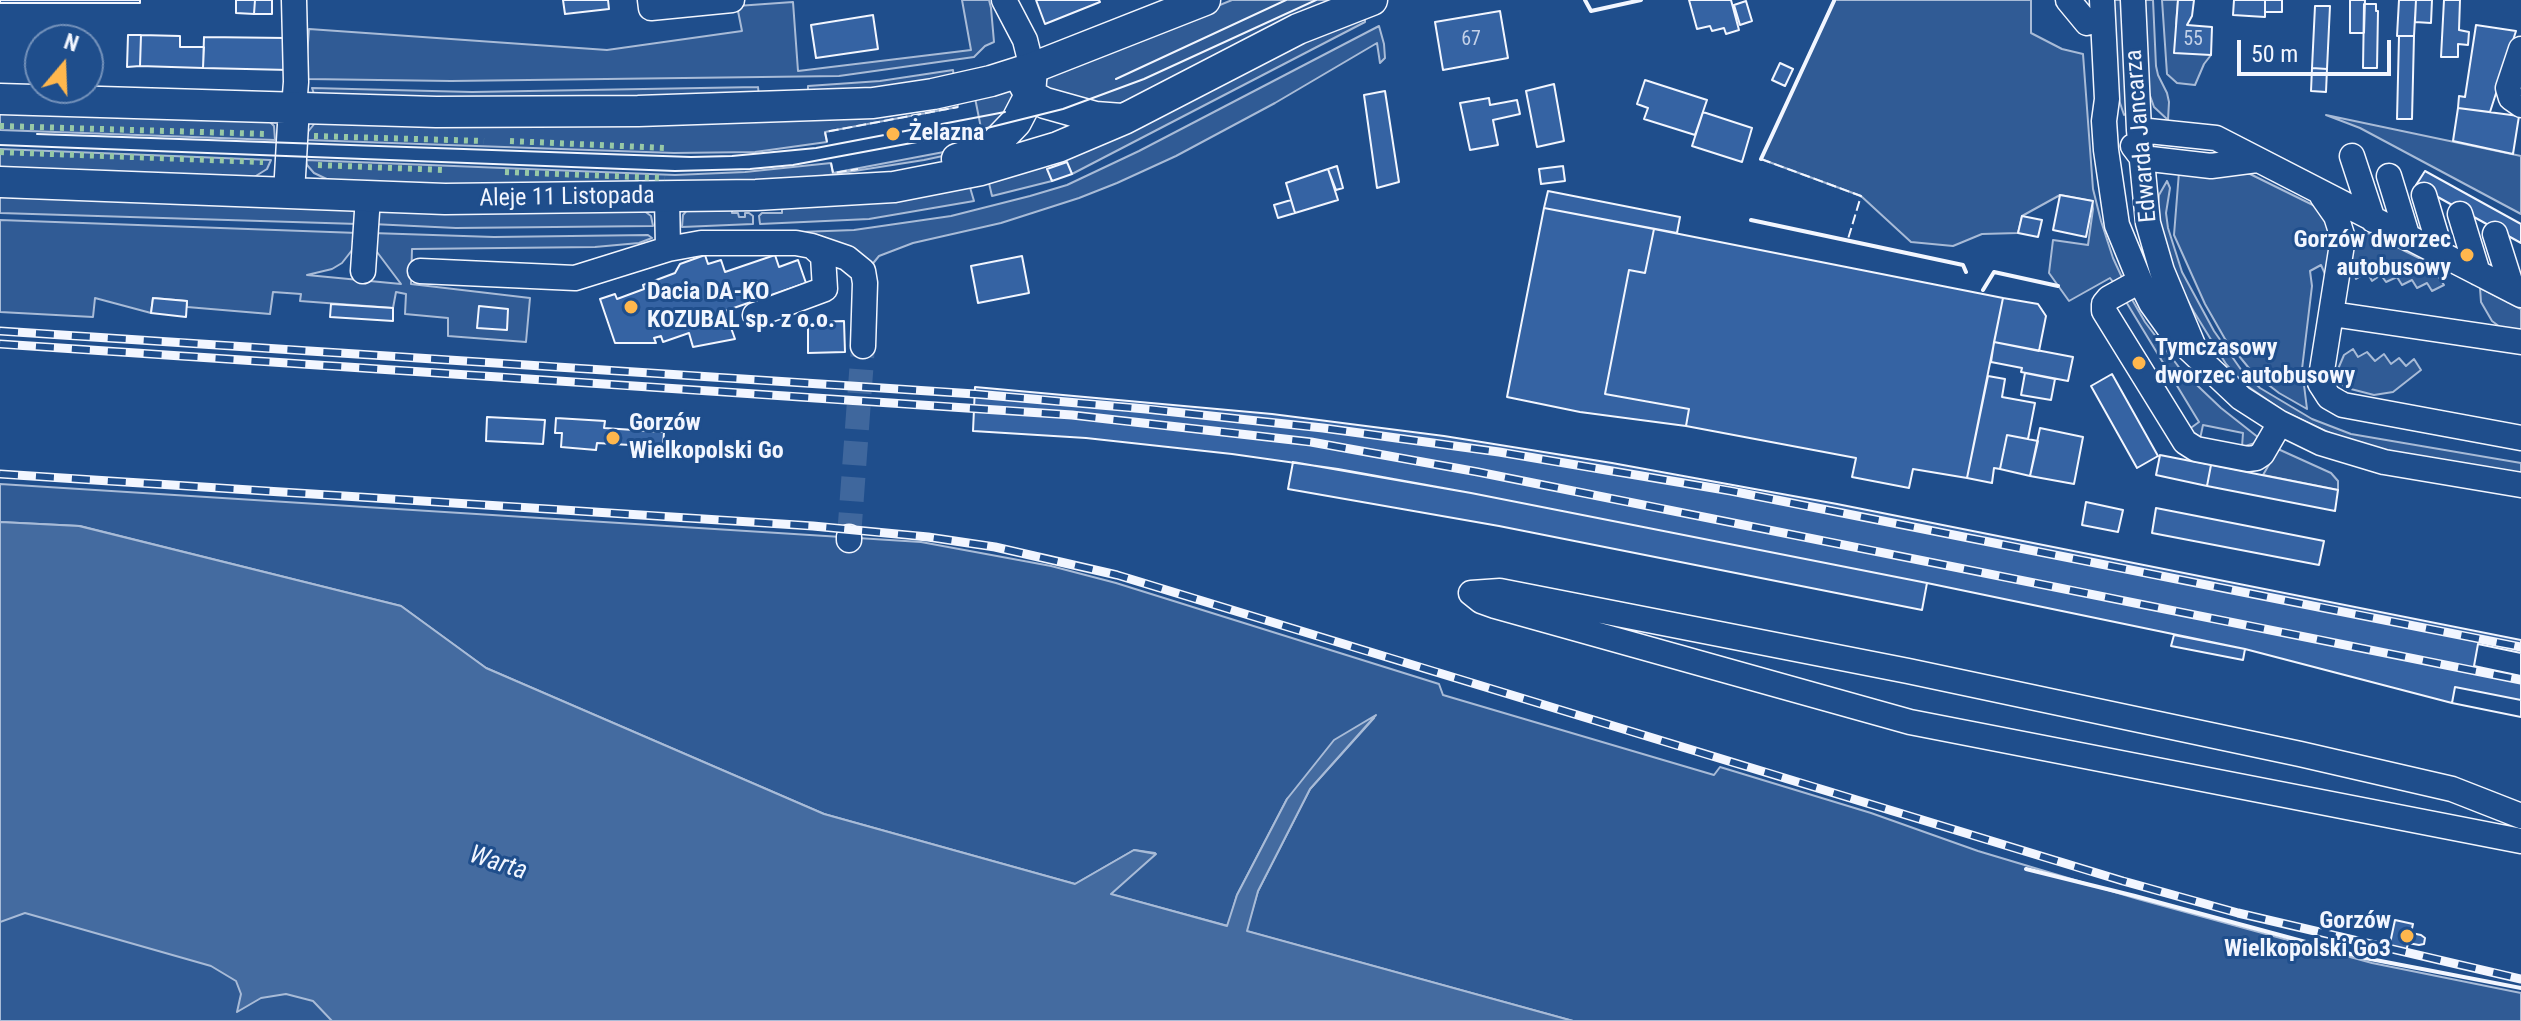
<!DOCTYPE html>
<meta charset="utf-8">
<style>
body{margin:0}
#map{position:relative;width:2521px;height:1021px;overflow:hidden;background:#1f4e8c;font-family:"Roboto Condensed",sans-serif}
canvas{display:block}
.north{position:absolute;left:24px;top:24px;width:80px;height:80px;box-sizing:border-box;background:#1f4e8c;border:2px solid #7391ba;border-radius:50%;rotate:19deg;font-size:22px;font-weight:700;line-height:32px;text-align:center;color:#f2f6ff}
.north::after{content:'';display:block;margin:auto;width:28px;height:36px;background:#ffb74d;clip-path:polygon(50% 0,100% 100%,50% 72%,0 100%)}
.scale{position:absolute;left:2237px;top:40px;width:154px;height:36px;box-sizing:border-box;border:4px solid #f2f6ff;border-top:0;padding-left:10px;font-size:24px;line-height:28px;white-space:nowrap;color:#f2f6ff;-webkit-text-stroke:6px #1f4e8c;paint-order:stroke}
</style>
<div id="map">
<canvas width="2521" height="1021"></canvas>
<div class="north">N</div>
<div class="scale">50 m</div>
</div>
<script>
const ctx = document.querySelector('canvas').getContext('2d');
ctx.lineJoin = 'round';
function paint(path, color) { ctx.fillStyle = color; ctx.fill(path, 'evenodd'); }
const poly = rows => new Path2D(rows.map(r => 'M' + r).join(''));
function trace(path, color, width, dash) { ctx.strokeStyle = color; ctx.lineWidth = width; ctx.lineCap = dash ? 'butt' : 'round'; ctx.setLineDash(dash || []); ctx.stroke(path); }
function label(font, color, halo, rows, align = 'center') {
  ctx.font = font + ' "Roboto Condensed",sans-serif'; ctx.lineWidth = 6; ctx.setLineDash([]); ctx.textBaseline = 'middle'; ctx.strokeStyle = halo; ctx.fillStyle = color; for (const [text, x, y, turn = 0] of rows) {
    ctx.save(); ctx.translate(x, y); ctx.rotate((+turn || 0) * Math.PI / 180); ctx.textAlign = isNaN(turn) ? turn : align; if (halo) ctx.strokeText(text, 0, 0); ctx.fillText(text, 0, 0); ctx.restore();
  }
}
const built = poly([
 [962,0,989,0,991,8,994,42,985,46,974,57,839,76,451,81,307,79,306,70,309,29,607,50,742,31,737,6,793,2,798,71,971,50,962,0],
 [1232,0,1338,0,1141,95,1116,105,1109,107,1047,90,1045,83,1049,75,1232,0],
 [1834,0,2031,0,2031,33,2062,49,2083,54,2093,189,2101,221,2113,258,2125,284,2117,287,2110,278,2069,301,2049,273,2053,240,2088,245,2093,209,2092,201,2060,195,2022,216,2018,233,1982,234,1953,246,1911,242,1861,196,1761,159,1834,0],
 [2113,0,2121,0,2127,113,2124,115,2118,97,2113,0],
 [2145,0,2153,0,2156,66,2158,75,2167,93,2169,102,2168,120,2154,107,2148,90,2145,0],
 [2162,0,2178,0,2176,24,2211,55,2204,64,2195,85,2177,83,2167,74,2162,0],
 [1365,15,1365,22,1072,174,1066,162,1048,169,1052,181,992,196,988,179,1287,47,1365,15],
 [1379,26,1384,44,1385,58,1380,63,1377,43,1275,103,1176,156,1117,183,1079,198,1001,223,913,243,879,256,866,272,846,255,693,236,854,230,951,216,1030,196,1067,185,1139,151,1379,26],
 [953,70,954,78,938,82,808,95,808,86,880,81,953,70],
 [758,87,759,96,650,98,315,97,312,88,472,92,758,87],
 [1010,88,1018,91,984,143,975,98,1010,88],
 [957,101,958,107,825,132,827,142,755,152,674,153,307,140,307,133,315,123,957,101],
 [0,109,268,120,274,126,275,140,0,130,0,109],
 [2326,115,2521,156,2521,214,2360,128,2326,115],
 [965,148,966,151,924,160,810,178,743,184,504,188,333,182,314,173,307,165,306,160,675,175,745,172,831,163,833,173,965,148],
 [0,149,271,160,267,169,251,179,0,169,0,149],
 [2179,172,2250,174,2323,210,2331,233,2328,270,2325,274,2321,265,2310,271,2312,286,2302,369,2307,409,2279,393,2253,373,2225,339,2205,304,2174,235,2179,172],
 [2167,181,2170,188,2166,213,2168,228,2182,272,2214,331,2242,371,2260,388,2312,419,2351,434,2521,463,2521,473,2431,460,2368,446,2334,435,2285,412,2243,383,2226,364,2194,312,2181,289,2162,239,2158,204,2159,195,2167,181],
 [969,184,974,201,869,219,760,224,759,216,762,213,782,213,782,207,969,184],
 [0,193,354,209,358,213,358,224,0,213,0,193],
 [380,207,643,210,651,216,653,226,456,228,372,224,380,207],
 [732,207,732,213,738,213,739,217,745,217,745,213,749,213,753,216,753,224,682,227,683,215,688,209,732,207],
 [0,220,358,233,356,245,342,263,332,269,307,275,401,284,371,244,372,233,494,237,648,235,652,238,639,243,595,247,412,249,411,284,530,298,526,342,448,336,448,318,405,314,406,294,396,292,393,308,300,301,301,294,273,292,270,314,187,307,187,301,153,298,151,313,95,298,93,317,0,312,0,220],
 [2369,233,2429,263,2444,285,2432,291,2427,283,2417,288,2412,280,2402,285,2397,277,2386,282,2381,275,2372,281,2367,272,2356,279,2351,263,2352,252,2362,236,2369,233],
 [2480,288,2521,309,2521,333,2500,327,2492,321,2481,302,2480,288],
 [2130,296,2145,322,2181,370,2221,408,2259,438,2255,443,2242,447,2243,433,2203,425,2200,439,2188,430,2199,422,2125,300,2130,296],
 [2353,349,2358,357,2367,352,2375,361,2384,354,2391,364,2399,358,2406,366,2414,359,2421,370,2393,392,2374,395,2347,388,2341,384,2338,378,2338,369,2344,355,2353,349],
 [2278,449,2331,473,2338,481,2338,490,2263,475,2278,449],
 [0,484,921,542,1051,566,1116,583,1439,684,1443,695,1714,775,1720,767,1871,813,1978,851,2138,899,2372,963,2521,993,2521,1021,1573,1021,1246,931,1258,891,1310,789,1374,718,1287,799,1237,895,1228,926,1110,894,1155,853,1134,850,1075,884,824,814,486,668,401,606,80,526,0,522,0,484],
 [0,904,300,980,345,1021,0,1021,0,904]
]);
const water = poly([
 [0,522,79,526,401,606,486,668,824,814,1075,884,1134,850,1156,854,1111,894,1227,926,1237,895,1287,799,1334,740,1376,715,1310,789,1258,891,1247,931,1573,1021,332,1021,313,1001,286,994,261,998,237,1012,241,994,236,981,211,966,25,913,0,922,0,522]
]);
const building = poly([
 [0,0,140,0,140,3,0,3,0,0],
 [236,0,255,0,254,14,236,13,236,0],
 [255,0,272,0,272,14,254,14,255,0],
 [563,0,608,0,609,9,565,14,563,0],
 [1036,0,1099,0,1100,2,1045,24,1036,0],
 [1689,0,1731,0,1739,30,1726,34,1724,28,1712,31,1710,26,1697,29,1689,0],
 [2178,0,2194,0,2192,16,2187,25,2212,27,2211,55,2174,53,2178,0],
 [2234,0,2265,0,2265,17,2233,15,2234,0],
 [2265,0,2282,0,2282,12,2265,12,2265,0],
 [2350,0,2365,0,2364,33,2350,33,2350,0],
 [2399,0,2416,0,2414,36,2397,36,2399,0],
 [2416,0,2432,0,2431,23,2415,22,2416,0],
 [2444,0,2460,0,2459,30,2469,32,2468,45,2458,44,2458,57,2441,57,2444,0],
 [1746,1,1752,21,1740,25,1734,5,1746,1],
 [2364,4,2376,4,2376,11,2378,11,2377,68,2363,68,2364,4],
 [2315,6,2330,6,2327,69,2312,68,2315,6],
 [1500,11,1508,58,1443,70,1435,22,1500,11],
 [873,15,878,49,816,58,811,25,873,15],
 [2476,25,2516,31,2490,112,2458,108,2459,96,2465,97,2476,25],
 [128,35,141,35,140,66,127,67,128,35],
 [141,35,180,36,180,47,204,47,203,68,140,66,141,35],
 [2399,36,2414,36,2412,119,2397,119,2399,36],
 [204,37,286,38,289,70,203,68,204,37],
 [1780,63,1793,69,1785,86,1772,80,1780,63],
 [2312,68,2327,69,2326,92,2311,91,2312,68],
 [1645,80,1707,100,1695,135,1644,119,1648,108,1637,104,1645,80],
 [1554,84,1564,141,1537,147,1526,91,1554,84],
 [1385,91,1399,182,1377,188,1364,95,1385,91],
 [1489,98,1490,105,1517,100,1520,114,1493,120,1498,145,1470,150,1460,103,1489,98],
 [2458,108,2519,116,2513,154,2453,141,2458,108],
 [1703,112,1752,128,1742,162,1692,146,1703,112],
 [1067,162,1072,174,1052,181,1047,169,1067,162],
 [1337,166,1343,188,1336,190,1328,169,1337,166],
 [1563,166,1565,181,1541,184,1539,169,1563,166],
 [1328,169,1338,200,1295,213,1286,183,1328,169],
 [2425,171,2521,224,2521,243,2416,185,2425,171],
 [1548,191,1680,217,1677,233,1544,208,1548,191],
 [2060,195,2093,201,2086,237,2053,230,2060,195],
 [1291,200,1295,213,1278,218,1274,205,1291,200],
 [1544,208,1654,229,1645,273,1629,270,1605,394,1689,409,1686,426,1580,412,1507,397,1544,208],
 [2022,216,2042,220,2038,237,2018,233,2022,216],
 [1654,229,2003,298,1967,478,1913,469,1909,488,1852,477,1856,458,1686,426,1689,409,1605,394,1629,270,1645,273,1654,229],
 [705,255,708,264,721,260,725,272,775,255,779,267,798,260,806,283,725,311,735,339,693,347,689,333,663,342,661,336,654,338,656,343,615,343,600,299,615,294,617,299,644,289,643,285,675,273,680,264,705,255],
 [1022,256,1029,293,978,303,971,266,1022,256],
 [153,298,187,301,186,317,151,313,153,298],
 [2003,298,2038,304,2046,316,2039,351,1994,342,2003,298],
 [331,304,393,308,393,321,330,317,331,304],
 [479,306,508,309,507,330,477,328,479,306],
 [844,321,845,352,808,353,808,325,815,322,844,321],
 [1994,342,2073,357,2068,381,2021,372,2022,368,1991,362,1994,342],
 [2025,373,2055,379,2051,400,2021,395,2025,373],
 [2112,374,2158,456,2137,468,2091,386,2112,374],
 [1988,376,2005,379,2002,397,2035,403,2028,439,2007,435,2000,469,1994,468,1992,483,1967,478,1988,376],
 [975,387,1272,414,1444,436,1612,463,1837,504,2521,640,2521,717,2452,703,2245,649,1927,583,1471,493,1338,469,1232,454,1086,438,973,431,975,387],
 [487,417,545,420,543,444,486,441,487,417],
 [556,418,605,421,604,428,664,432,663,447,597,443,596,450,561,447,562,433,555,433,556,418],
 [2040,428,2083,437,2074,484,2030,476,2040,428],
 [2007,435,2038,441,2030,476,2000,469,2007,435],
 [2160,455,2211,465,2207,486,2156,475,2160,455],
 [1293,462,1471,493,1927,583,1922,610,1499,526,1288,489,1293,462],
 [2211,465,2338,490,2335,511,2207,486,2211,465],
 [2086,502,2123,510,2118,532,2082,525,2086,502],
 [2156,508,2324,541,2319,565,2152,533,2156,508],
 [2174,635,2245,649,2243,660,2171,646,2174,635],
 [2478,644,2521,653,2521,676,2474,666,2478,644],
 [2455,687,2521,700,2521,717,2452,703,2455,687],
 [2395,920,2413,924,2411,933,2421,935,2425,938,2424,944,2419,945,2408,943,2406,952,2389,948,2395,920]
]);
const minorTunnel = poly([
 [849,537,863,346]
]);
const minor = poly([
 [650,0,651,8,732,0],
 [1004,0,1025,40,1032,68],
 [2068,0,2087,23],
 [2102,0,2107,99,2104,121,2106,150,2117,225,2140,281,2151,303,2174,335,2241,398,2280,423,2321,443,2384,462,2521,485],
 [2133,0,2139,130,2148,223,2162,271,2193,345],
 [2521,49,2508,88,2511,98,2521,105],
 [294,107,296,82,294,0],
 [2139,130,2216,138,2521,295],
 [2133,146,2142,158,2211,166,2257,160],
 [2352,156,2373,220],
 [2389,176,2408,238],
 [2424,195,2442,255],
 [2322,196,2336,216,2343,238,2320,383,2329,397,2343,405,2521,438],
 [667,197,668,249],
 [2460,214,2478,273],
 [2495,234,2513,291],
 [812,246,847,258,863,271,865,283,863,346],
 [363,271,368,197],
 [420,271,575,278,668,249,701,243,796,243,812,246,823,256,825,289,755,315],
 [2140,281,2109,298,2104,304,2104,311,2185,442,2196,449,2248,459,2256,458,2262,454,2280,423],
 [2332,314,2521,342],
 [849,540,849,537],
 [2521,816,2452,789,2300,754,1908,671,1500,591,1471,593,1481,601,1495,606,1910,722,2521,841]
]);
const major = poly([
 [1020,77,1030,95,1045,103,1095,117,1122,119],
 [0,99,436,112,638,111,873,103,933,94,991,81,1032,68,1205,0],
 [957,159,991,148,1016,122,1030,95,1032,68],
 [0,182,445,199,756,195,894,187,981,170,1058,147,1124,119,1298,29,1372,0],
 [289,193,294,107]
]);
const tram = poly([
 [1116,79,1286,0],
 [37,134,691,157,732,156,816,148,1005,112],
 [0,145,675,171,750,169,793,165,971,132,1063,109,1144,79,1316,0]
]);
const rail = poly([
 [0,331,975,394,1146,409,1323,428,1499,452,1731,491,2521,647],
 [0,344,1072,415,1311,442,1478,472,2521,680],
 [0,474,813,526,928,537,995,547,1117,575,2123,881,2238,913,2521,979]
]);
const hedge = poly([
 [0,126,268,134],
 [314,136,484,141],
 [510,141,666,148],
 [0,152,263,162],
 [318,165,444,170],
 [505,172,665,178]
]);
const fence = poly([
 [827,142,825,132,958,107],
 [1761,159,1861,196,1848,239],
 [831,163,833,173,858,169]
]);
const wall = poly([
 [1585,0,1591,11,1641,0],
 [1761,159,1834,1],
 [1751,220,1963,265,1966,272],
 [1983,290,1994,272,2058,286],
 [2026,869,2135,896,2365,958,2521,988]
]);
const markers = [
 [893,134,8,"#ffb74d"],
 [2467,255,8,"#ffb74d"],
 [631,307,8,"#ffb74d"],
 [2139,363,8,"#ffb74d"],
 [613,438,8,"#ffb74d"],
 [2407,936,8,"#ffb74d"]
];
const numberNames = [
 ["67",1471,40],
 ["55",2193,40]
];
const poiNames = [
 ["Żelazna",909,134],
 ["Gorzów dworzec",2451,241,"right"],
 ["autobusowy",2451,269,"right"],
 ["Dacia DA-KO",647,293],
 ["KOZUBAL sp. z o.o.",647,321],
 ["Tymczasowy",2155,349],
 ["dworzec autobusowy",2155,377],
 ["Gorzów",629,424],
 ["Wielkopolski Go",629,452],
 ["Gorzów",2391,922,"right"],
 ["Wielkopolski Go3",2391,950,"right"]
];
const streetNames = [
 ["Edwarda Jancarza",2142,136,-95],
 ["Aleje 11 Listopada",567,198,-1]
];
const waterNames = [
 ["Warta",498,864,18]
];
paint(built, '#305b95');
trace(built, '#a8bbd7', 2);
paint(water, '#446ba0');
trace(water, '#a8bbd7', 2);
paint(building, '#3563a3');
trace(building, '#f2f6ff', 2);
trace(minorTunnel, '#3f679d', 24, [24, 12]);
trace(minor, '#f2f6ff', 27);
trace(major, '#f2f6ff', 33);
trace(minor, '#1f4e8c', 24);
trace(major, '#1f4e8c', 30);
trace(tram, '#f2f6ff', 2);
trace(rail, '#f2f6ff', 9);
trace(rail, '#1f4e8c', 6, [18]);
trace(hedge, '#97c8a6', 6, [4, 6]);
trace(fence, '#f2f6ff', 2, [10, 4]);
trace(wall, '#f2f6ff', 4);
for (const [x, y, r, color] of markers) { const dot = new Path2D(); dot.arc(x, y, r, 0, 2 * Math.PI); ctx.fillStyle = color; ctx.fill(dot); trace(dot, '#1f4e8c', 3); }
label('20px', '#c3d1e8', null, numberNames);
label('bold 24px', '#f2f6ff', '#1f4e8c', poiNames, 'left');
label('24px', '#f2f6ff', '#1f4e8c', streetNames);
label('italic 26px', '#f2f6ff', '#1f4e8c', waterNames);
</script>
